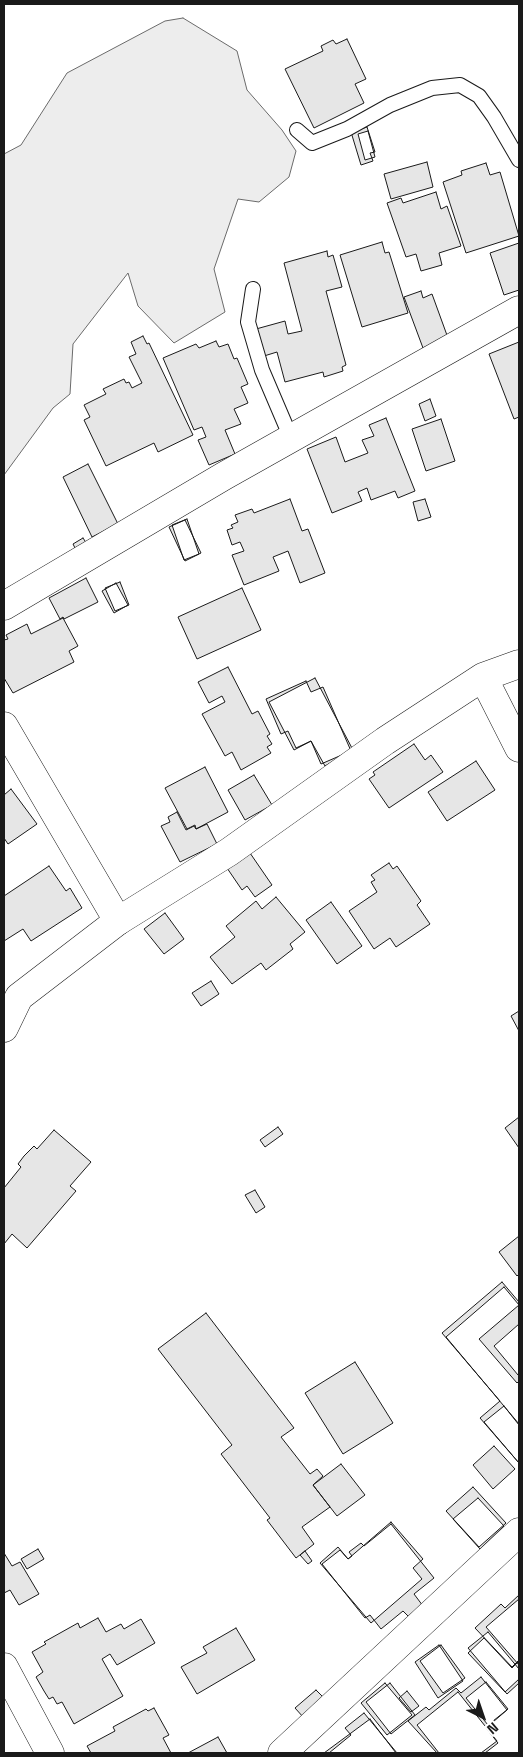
<!DOCTYPE html>
<style>
body{margin:0}
#map{position:relative;width:523px;height:1757px;overflow:hidden;background:#fff;font-family:"Space Grotesk",sans-serif}
canvas{display:block}
.frame{position:absolute;inset:0;border:5px solid #1a1a1a;pointer-events:none}
.north{position:absolute;left:458px;top:1692px;width:50px;height:50px;-webkit-text-stroke:4px #fff;paint-order:stroke;rotate:139deg;font-size:14px;font-weight:700;line-height:20px;text-align:center;color:#1a1a1a}
.north::after{content:'';display:block;margin:auto;width:18px;height:22px;background:#1a1a1a;clip-path:polygon(50% 0,100% 100%,50% 72%,0 100%)}
</style>
<div id="map">
<canvas width="523" height="1757"></canvas>
<div class="frame"></div>
<div class="north">N</div>
</div>
<script>
const ctx = document.querySelector('canvas').getContext('2d');
ctx.lineJoin = 'round';
function paint(path, color) { ctx.fillStyle = color; ctx.fill(path, 'evenodd'); }
const poly = rows => new Path2D(rows.map(r => 'M' + r).join(''));
function trace(path, color, width, dash) { ctx.strokeStyle = color; ctx.lineWidth = width; ctx.lineCap = dash ? 'butt' : 'round'; ctx.setLineDash(dash || []); ctx.stroke(path); }
const built = poly([
 [183,18,237,51,247,90,282,130,296,151,289,177,259,202,238,199,214,269,225,312,174,343,138,306,128,273,73,344,70,394,53,408,4,475,4,154,21,145,67,73,165,21,183,18]
]);
const building = poly([
 [347,39,366,79,355,84,364,103,314,128,285,69,323,51,321,46,333,40,336,44,347,39],
 [367,127,375,152,370,153,373,161,361,165,351,132,367,127],
 [368,131,375,157,365,160,358,134,368,131],
 [427,162,433,187,391,199,384,174,427,162],
 [486,163,490,175,500,172,519,236,466,253,443,182,462,175,461,171,486,163],
 [436,192,441,209,447,206,461,246,439,253,442,265,421,271,416,254,406,257,387,203,401,198,403,203,436,192],
 [382,242,385,253,389,252,408,313,362,327,340,255,382,242],
 [519,243,519,290,504,295,490,253,519,243],
 [327,251,328,257,333,255,342,287,326,291,346,365,342,367,343,371,324,377,323,372,285,382,277,352,264,356,256,329,285,321,288,334,302,331,284,263,327,251],
 [421,291,423,298,432,294,448,338,423,348,404,297,421,291],
 [143,336,147,344,149,343,193,435,158,452,154,443,106,466,84,420,90,417,84,405,106,394,103,389,124,379,126,383,129,382,132,388,142,383,129,357,136,354,131,342,143,336],
 [216,341,219,347,228,344,234,359,237,358,248,384,241,387,248,403,234,409,241,424,225,430,235,454,209,465,198,440,206,437,202,427,194,430,163,358,196,344,199,348,216,341],
 [519,342,519,417,514,419,489,354,519,342],
 [430,399,436,416,425,421,419,404,430,399],
 [386,418,415,491,398,498,395,491,371,500,367,488,358,492,362,501,332,513,307,449,336,437,345,462,368,453,362,440,374,436,369,425,386,418],
 [441,419,455,461,426,471,412,429,441,419],
 [88,464,118,524,92,537,63,477,88,464],
 [290,499,302,531,308,529,325,573,300,583,288,551,273,557,279,571,244,585,232,555,244,551,240,542,232,545,227,530,233,528,231,525,238,522,235,515,252,509,254,513,290,499],
 [425,499,431,517,418,521,413,502,425,499],
 [187,519,199,554,184,560,172,525,187,519],
 [185,520,201,553,185,561,169,527,185,520],
 [83,538,87,544,76,550,73,544,83,538],
 [86,578,98,602,64,619,63,617,60,619,49,598,86,578],
 [120,582,129,605,115,611,105,588,120,582],
 [116,583,128,605,114,613,102,591,116,583],
 [242,588,261,630,197,659,178,617,242,588],
 [63,618,78,646,69,651,74,662,13,693,4,678,4,640,8,639,6,635,27,624,31,634,63,618],
 [228,667,252,714,258,711,270,734,267,736,272,744,267,747,271,753,241,770,232,752,225,756,202,714,225,702,222,696,209,703,198,682,228,667],
 [315,678,353,750,325,766,311,741,294,750,269,702,315,678],
 [306,681,311,692,323,687,351,751,321,764,311,741,296,748,288,731,281,734,266,699,306,681],
 [414,744,425,760,431,755,443,772,389,808,369,779,375,775,373,772,414,744],
 [476,761,495,790,447,821,428,792,476,761],
 [205,767,228,812,196,829,195,825,187,829,165,788,205,767],
 [254,775,272,805,245,820,228,790,254,775],
 [11,789,37,824,8,844,4,838,4,795,11,789],
 [177,812,186,830,194,826,196,829,207,824,217,844,180,862,161,826,170,822,168,817,177,812],
 [250,853,272,885,255,897,247,886,242,890,227,868,250,853],
 [389,863,393,869,397,866,421,901,417,905,430,924,396,947,390,938,374,949,349,911,377,892,371,882,375,880,371,875,389,863],
 [49,866,66,891,70,888,82,908,31,941,23,929,4,941,4,896,49,866],
 [276,897,305,932,290,944,293,949,266,970,261,963,232,984,210,957,235,937,226,926,256,901,262,909,276,897],
 [331,902,362,946,337,964,306,920,331,902],
 [165,913,184,939,164,954,144,929,165,913],
 [211,981,219,994,201,1006,192,993,211,981],
 [519,1011,519,1031,511,1016,519,1011],
 [519,1117,519,1148,505,1128,519,1117],
 [278,1127,283,1134,265,1147,260,1140,278,1127],
 [54,1130,91,1162,70,1186,76,1191,27,1248,12,1234,4,1244,4,1188,21,1167,18,1164,24,1156,34,1146,37,1149,54,1130],
 [255,1190,265,1207,256,1213,245,1195,255,1190],
 [519,1236,519,1274,517,1276,499,1252,519,1236],
 [502,1282,519,1302,519,1305,479,1339,517,1383,519,1381,519,1463,480,1418,500,1401,442,1333,502,1282],
 [504,1287,519,1305,519,1324,494,1346,518,1375,519,1374,519,1424,446,1337,504,1287],
 [206,1313,294,1428,281,1437,310,1474,317,1469,323,1476,313,1485,330,1507,302,1527,314,1544,296,1558,267,1520,270,1518,221,1454,232,1445,158,1349,206,1313],
 [355,1362,393,1423,343,1454,305,1393,355,1362],
 [504,1406,519,1425,519,1463,484,1422,504,1406],
 [494,1446,515,1469,493,1489,473,1465,494,1446],
 [341,1464,365,1495,337,1516,313,1485,341,1464],
 [473,1487,506,1523,479,1547,446,1511,473,1487],
 [478,1498,504,1526,480,1549,453,1519,478,1498],
 [391,1522,423,1559,413,1568,422,1579,371,1623,320,1563,338,1547,348,1559,391,1522],
 [391,1524,434,1578,414,1594,423,1606,409,1617,403,1611,381,1629,370,1615,365,1618,322,1564,340,1550,348,1559,352,1556,349,1552,361,1543,364,1546,391,1524],
 [38,1549,44,1559,27,1569,21,1559,38,1549],
 [305,1551,312,1561,308,1564,300,1555,305,1551],
 [4,1553,12,1566,20,1562,39,1594,19,1605,10,1590,4,1593,4,1553],
 [519,1595,519,1660,512,1667,475,1628,501,1604,505,1608,519,1595],
 [519,1599,519,1665,486,1627,519,1599],
 [98,1618,106,1632,121,1624,124,1629,141,1619,155,1643,117,1665,110,1654,102,1659,123,1696,74,1724,62,1702,57,1704,53,1697,49,1699,44,1691,36,1677,43,1672,32,1652,46,1644,44,1642,78,1623,80,1628,98,1618],
 [236,1628,255,1660,197,1694,181,1667,207,1653,203,1647,236,1628],
 [488,1632,519,1669,519,1683,507,1694,468,1648,488,1632],
 [484,1638,512,1668,519,1661,519,1679,505,1692,468,1653,484,1638],
 [439,1645,463,1681,438,1698,415,1662,439,1645],
 [441,1645,465,1678,443,1693,420,1661,441,1645],
 [481,1677,507,1710,486,1728,498,1743,485,1753,437,1753,408,1721,426,1707,429,1710,456,1688,461,1693,481,1677],
 [486,1682,508,1709,488,1725,466,1698,486,1682],
 [385,1683,412,1715,387,1735,361,1703,385,1683],
 [390,1683,415,1715,391,1734,366,1702,390,1683],
 [316,1690,325,1699,304,1718,295,1708,316,1690],
 [407,1691,419,1706,411,1712,399,1698,407,1691],
 [458,1692,497,1741,481,1753,439,1753,417,1725,458,1692],
 [154,1708,169,1735,163,1738,171,1753,91,1753,87,1746,115,1731,113,1727,146,1709,148,1711,154,1708],
 [364,1713,397,1753,329,1753,351,1735,345,1728,364,1713],
 [370,1719,396,1753,324,1753,370,1719],
 [218,1737,227,1753,188,1753,218,1737]
]);
const lane = poly([
 [297,130,312,143,347,129,390,105,432,88,460,85,479,96,494,117,519,160],
 [253,289,248,322,262,370,291,438]
]);
const street = poly([
 [4,606,224,476,519,310],
 [483,677,519,748],
 [4,1028,19,997,118,921,229,852,385,741,483,677,519,664],
 [4,1667,50,1753],
 [282,1753,519,1532]
]);
const secondary = poly([
 [4,726,118,921]
]);
paint(built, '#ededed');
trace(built, '#6a6a6a', 1);
paint(building, '#e6e6e6');
trace(building, '#1a1a1a', 1);
trace(lane, '#1a1a1a', 16);
trace(street, '#1a1a1a', 29);
trace(secondary, '#1a1a1a', 29);
trace(lane, '#fff', 14);
trace(street, '#fff', 28);
trace(secondary, '#fff', 28);
</script>
